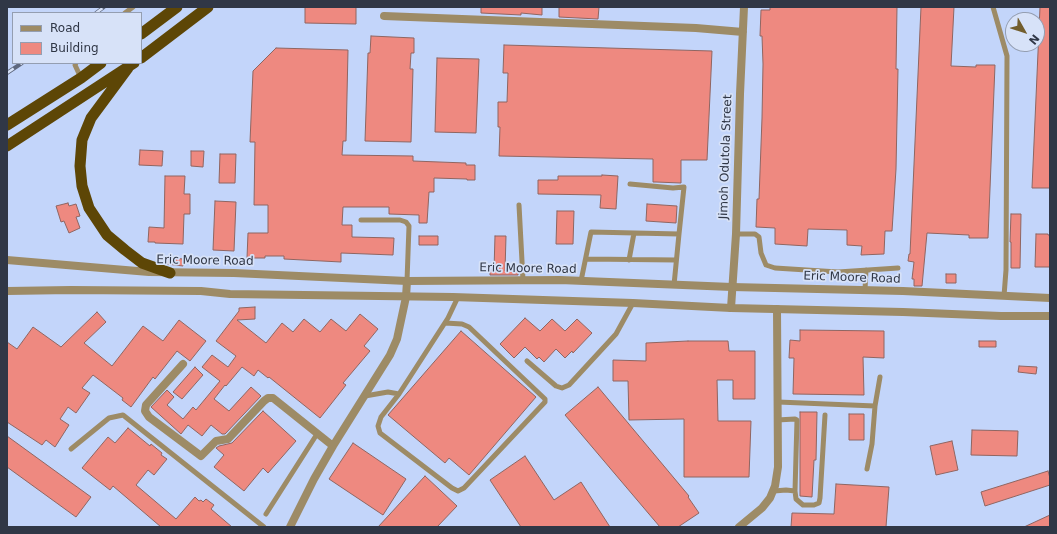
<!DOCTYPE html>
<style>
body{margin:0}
#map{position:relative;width:1057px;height:534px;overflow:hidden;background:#c3d5fa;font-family:"DejaVu Sans",sans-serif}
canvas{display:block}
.frame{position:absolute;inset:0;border:8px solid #303746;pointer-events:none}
.legend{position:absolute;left:12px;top:12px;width:130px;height:52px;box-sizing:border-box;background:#d7e2f8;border:1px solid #949eb1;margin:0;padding:5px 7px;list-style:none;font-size:12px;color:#303746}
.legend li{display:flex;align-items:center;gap:8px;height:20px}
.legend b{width:20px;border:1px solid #949eb1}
.north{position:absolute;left:1005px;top:12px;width:40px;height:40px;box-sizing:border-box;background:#d7e2f8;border:1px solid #949eb1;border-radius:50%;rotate:129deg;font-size:11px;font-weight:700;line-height:16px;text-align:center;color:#303746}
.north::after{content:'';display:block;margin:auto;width:14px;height:18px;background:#735e2d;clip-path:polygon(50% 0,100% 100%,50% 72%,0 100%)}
</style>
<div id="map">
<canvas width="1057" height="534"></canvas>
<div class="frame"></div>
<ul class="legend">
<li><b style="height:5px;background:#9d8b66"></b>Road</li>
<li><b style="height:11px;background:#ee8980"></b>Building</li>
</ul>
<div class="north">N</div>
</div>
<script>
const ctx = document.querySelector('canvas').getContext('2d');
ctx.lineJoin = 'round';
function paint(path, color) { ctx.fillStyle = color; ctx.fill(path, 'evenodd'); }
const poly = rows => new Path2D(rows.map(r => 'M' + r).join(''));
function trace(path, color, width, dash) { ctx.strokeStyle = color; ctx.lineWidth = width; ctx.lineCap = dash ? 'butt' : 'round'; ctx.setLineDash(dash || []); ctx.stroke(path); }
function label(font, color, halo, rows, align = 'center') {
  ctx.font = font + ' "DejaVu Sans",sans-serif'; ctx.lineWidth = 3.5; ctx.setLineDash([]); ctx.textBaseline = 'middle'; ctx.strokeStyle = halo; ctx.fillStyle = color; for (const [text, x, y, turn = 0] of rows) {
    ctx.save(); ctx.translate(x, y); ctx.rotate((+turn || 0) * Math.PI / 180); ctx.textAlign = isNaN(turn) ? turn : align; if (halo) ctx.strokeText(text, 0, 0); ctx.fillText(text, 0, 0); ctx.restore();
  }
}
const building = poly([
 [305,7,356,7,356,24,305,23,305,7],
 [481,7,542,7,542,15,521,13,521,15,481,13,481,7],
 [559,7,599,7,598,19,559,17,559,7],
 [770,7,897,7,896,69,898,69,896,169,892,231,885,231,884,254,861,255,862,246,847,245,847,230,808,229,807,246,775,244,775,228,756,227,757,199,759,199,762,118,763,64,762,36,760,36,761,10,770,10,770,7],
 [921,7,954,7,951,66,976,67,976,65,995,65,988,238,969,238,969,235,927,233,922,286,914,286,914,279,912,279,914,262,908,261,909,254,910,254,921,7],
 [1040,7,1050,7,1050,188,1032,188,1040,7],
 [371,36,414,38,414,53,411,53,410,69,413,69,411,142,365,141,368,53,370,53,371,36],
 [504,45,712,51,707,160,681,160,681,183,656,182,653,182,653,159,499,156,500,127,498,127,498,102,507,102,508,73,503,73,504,45],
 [276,48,348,50,346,141,343,141,342,155,413,156,413,161,466,163,466,165,475,165,475,180,467,180,467,179,434,178,434,192,429,192,427,223,419,223,419,215,389,214,389,207,343,207,342,225,352,225,352,237,394,238,393,255,341,253,341,262,284,259,284,256,265,256,265,258,247,258,248,233,268,233,268,205,254,205,255,142,250,142,253,71,276,48],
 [437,58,479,59,476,133,435,132,437,58],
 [140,150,163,151,162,166,139,165,140,150],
 [191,151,204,151,203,167,191,166,191,151],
 [220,154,236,154,235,183,219,183,220,154],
 [602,175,618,176,616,209,600,208,601,195,538,194,538,180,558,180,558,176,602,176,602,175],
 [165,176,185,176,184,194,190,194,190,214,184,214,183,244,155,243,155,242,148,242,149,227,164,228,165,176],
 [215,201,236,202,234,251,213,250,215,201],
 [68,203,69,206,76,204,80,216,76,217,80,228,69,233,64,221,61,222,56,206,68,203],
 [647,204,677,206,676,223,646,221,647,204],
 [557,211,574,211,573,244,556,244,557,211],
 [1011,214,1021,214,1020,268,1011,268,1011,242,1010,242,1011,214],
 [1036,234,1048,234,1048,235,1050,235,1050,267,1035,267,1036,234],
 [419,236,438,236,438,245,419,245,419,236],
 [495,236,506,236,505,271,518,271,518,275,490,275,490,270,494,270,495,236],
 [167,258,184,259,183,266,167,264,167,258],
 [946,274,956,274,956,283,946,283,946,274],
 [255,307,255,319,237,320,266,343,282,323,293,332,304,319,320,332,331,319,346,331,360,314,378,329,364,346,370,351,343,383,346,385,320,418,269,377,268,378,258,370,254,376,242,367,226,386,225,385,214,399,229,411,251,387,261,396,225,434,222,434,211,425,202,436,188,425,181,434,151,407,167,390,174,397,167,405,183,419,193,407,196,410,220,381,202,367,212,355,228,367,236,356,216,341,239,311,239,308,255,307],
 [97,312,106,322,84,343,112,366,143,326,163,341,179,320,206,341,190,361,177,351,155,379,153,377,131,407,122,400,123,398,93,375,82,388,90,393,76,413,68,407,60,419,69,425,55,447,46,440,42,445,7,422,7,342,17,349,33,327,61,347,97,312],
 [525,318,540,331,552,319,565,331,577,319,592,333,573,353,572,351,565,358,556,349,544,362,539,357,537,359,525,347,514,358,500,344,525,318],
 [800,330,884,331,884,358,863,357,864,395,793,394,794,358,789,358,790,340,800,341,800,330],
 [461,331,536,397,469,475,449,458,445,463,388,415,461,331],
 [688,341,728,341,729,351,755,351,755,399,733,399,733,380,717,380,718,421,751,421,749,477,684,477,684,419,629,420,628,381,613,381,613,360,646,361,646,343,688,341],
 [979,341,996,341,996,347,979,347,979,341],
 [1019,366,1037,367,1036,374,1018,372,1019,366],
 [195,367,203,375,182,399,173,392,195,367],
 [598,387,689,496,688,497,699,513,678,527,660,527,565,415,598,387],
 [263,411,296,441,268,473,263,468,244,491,214,467,224,455,216,448,219,446,232,443,263,411],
 [800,412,817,412,816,460,814,460,812,497,800,496,800,412],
 [849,414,864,414,864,440,849,440,849,414],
 [128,428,150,446,151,444,162,453,161,455,167,459,154,475,148,470,136,485,176,519,195,497,199,501,201,500,203,502,206,499,214,505,211,509,232,527,161,527,113,486,110,490,82,468,108,437,115,443,128,428],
 [972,430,1018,431,1017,456,971,455,972,430],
 [7,436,91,497,76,517,7,467,7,436],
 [952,441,958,470,936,475,930,446,952,441],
 [353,443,406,479,383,515,329,479,353,443],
 [525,456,554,500,581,482,610,527,521,527,490,480,525,456],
 [1048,471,1050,478,1050,485,985,506,981,492,1048,471],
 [425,476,457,506,437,527,378,527,425,476],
 [836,484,889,487,886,527,791,527,792,513,834,514,836,484],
 [1050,515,1050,527,1024,527,1050,515]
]);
const service = poly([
 [993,7,1007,56,1006,270,1004,296],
 [125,13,133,7],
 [76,63,75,65,81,78],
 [630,184,673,188,684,187,679,234],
 [519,205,523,280],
 [361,220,400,220,406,222,409,226,407,281],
 [736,234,755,234,759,237,761,253,766,265,775,268,838,272,898,268],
 [586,259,676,260],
 [629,260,634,233],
 [581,281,591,232,679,234,674,285],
 [865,290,866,270],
 [445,323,462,324,469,327,545,399,545,402,464,488,458,491,452,488,380,433,378,426,381,417,399,394,448,318,458,297],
 [527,361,556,386,562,388,569,385,616,334,633,303],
 [365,396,388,392,399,394],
 [778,402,875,406,872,444,867,469],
 [875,406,880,377],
 [777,420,795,419,797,420,795,491,796,499,803,505,814,505,819,503,820,498,825,415],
 [71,449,109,418,123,415,264,527],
 [774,491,786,490,795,491],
 [266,514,317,434]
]);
const minor = poly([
 [384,16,696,28,743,32],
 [731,308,736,234,740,94,744,7],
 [183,364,146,405,145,411,149,417,201,456,216,441,228,439,264,401,268,398,273,398,333,446],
 [290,527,314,479,333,446,390,355,397,339,406,297,407,281],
 [739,527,762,508,770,498,775,486,778,467,777,309]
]);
const tertiary = poly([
 [7,260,149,272,234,273,407,281,560,280,732,287,903,291,1050,298],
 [7,291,71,290,201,291,230,294,453,297,633,303,731,308,903,312,1001,316,1050,316]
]);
const trunk = poly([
 [141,34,177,7],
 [141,58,208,7],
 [128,68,91,118,82,140,80,166,82,186,89,208,107,235,125,250,142,263,170,273],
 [7,125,81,78,101,63],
 [7,146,134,63]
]);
const rail = poly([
 [96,13,104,7],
 [7,73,22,63]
]);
const streetNames = [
 ["Jimoh Odutola Street",726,157,-88],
 ["Eric Moore Road",205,261,1],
 ["Eric Moore Road",528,269,1],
 ["Eric Moore Road",852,278,2]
];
paint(building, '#ee8980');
trace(building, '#8f6561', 1);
trace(service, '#9d8b66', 5);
trace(minor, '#9d8b66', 8);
trace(tertiary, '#9d8b66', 8);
trace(trunk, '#5d4606', 11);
trace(rail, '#5e687e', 4);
trace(rail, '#d7e2f8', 2.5, [8]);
label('12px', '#303746', '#d7e2f8', streetNames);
</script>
